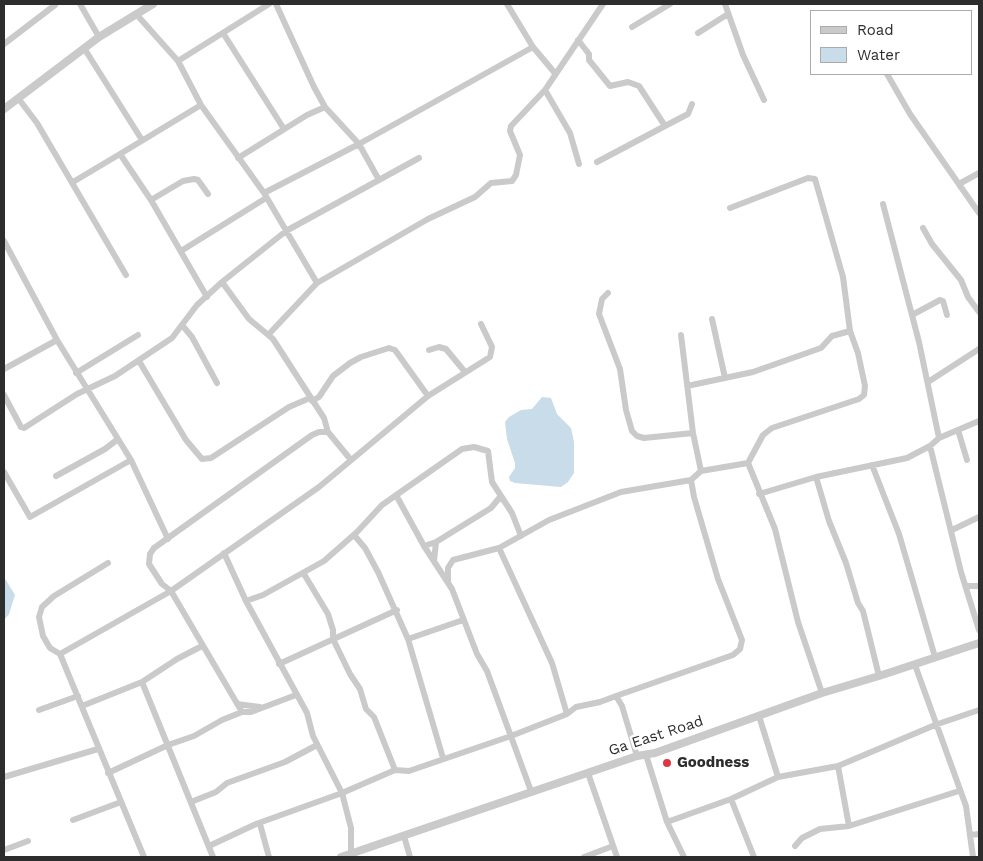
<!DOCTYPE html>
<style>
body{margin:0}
#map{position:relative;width:983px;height:861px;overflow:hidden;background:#fff;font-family:"Work Sans",sans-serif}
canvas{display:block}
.frame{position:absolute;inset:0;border:5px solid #2d2d2d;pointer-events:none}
.legend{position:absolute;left:810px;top:10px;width:162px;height:65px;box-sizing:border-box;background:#fff;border:1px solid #ababab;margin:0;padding:6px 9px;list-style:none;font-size:15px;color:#2d2d2d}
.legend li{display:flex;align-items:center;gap:10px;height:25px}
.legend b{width:25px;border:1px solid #ababab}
</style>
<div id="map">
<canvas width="983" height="861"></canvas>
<div class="frame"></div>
<ul class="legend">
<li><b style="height:6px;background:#cacaca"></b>Road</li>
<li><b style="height:14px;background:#c9dce9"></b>Water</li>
</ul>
</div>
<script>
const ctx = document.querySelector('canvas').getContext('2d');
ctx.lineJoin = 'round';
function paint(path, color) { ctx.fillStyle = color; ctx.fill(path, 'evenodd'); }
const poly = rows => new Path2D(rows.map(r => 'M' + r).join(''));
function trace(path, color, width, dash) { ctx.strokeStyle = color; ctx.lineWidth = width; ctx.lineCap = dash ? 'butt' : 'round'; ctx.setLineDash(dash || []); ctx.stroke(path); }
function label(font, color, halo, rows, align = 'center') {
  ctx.font = font + ' "Work Sans",sans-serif'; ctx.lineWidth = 5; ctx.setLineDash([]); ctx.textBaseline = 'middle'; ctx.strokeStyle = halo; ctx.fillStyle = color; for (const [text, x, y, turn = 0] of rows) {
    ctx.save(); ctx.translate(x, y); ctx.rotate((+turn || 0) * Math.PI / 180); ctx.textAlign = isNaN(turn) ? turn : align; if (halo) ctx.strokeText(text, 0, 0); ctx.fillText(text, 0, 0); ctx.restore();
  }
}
const water = poly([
 [542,397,551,398,557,414,571,428,574,442,574,473,568,482,561,487,515,483,510,481,509,477,515,468,515,463,507,439,505,422,509,417,521,410,532,409],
 [4,577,15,595,9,614,4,620]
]);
const minor = poly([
 [80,4,99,37],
 [276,4,314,87,325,107,359,144,379,180],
 [507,4,533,47,554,72],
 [725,4,743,55,764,100],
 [137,15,178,61,201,105,264,193,317,283,269,334],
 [632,27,670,4],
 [223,33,284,129],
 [698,33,728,14],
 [578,40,589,54,589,60,610,86,628,82,639,86,665,126,688,114,692,104],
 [4,44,55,5],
 [84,48,142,140],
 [178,61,269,4],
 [887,74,910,114,979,213],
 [545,90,570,133,579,164],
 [18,98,37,123,126,275],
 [201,105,120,154,151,200,207,297],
 [238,158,307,115,325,107],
 [597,162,665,126],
 [73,182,120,154],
 [959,184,979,173],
 [264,193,359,144,533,47],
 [151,200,183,181,194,179,198,180,208,194],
 [883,204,919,342,939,438],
 [730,208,808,178,815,179,843,277,850,331,858,353,865,386,864,395,859,399,772,428,763,435,748,463],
 [923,228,932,244,961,280,968,297,979,312],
 [4,241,57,340,131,460,168,539],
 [181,251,266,198],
 [222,282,249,319,273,339,324,418,328,432,351,460],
 [317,283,428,219,475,197,491,183,512,181,516,175,520,155,510,131,511,126,545,90,603,4],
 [608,293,602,299,599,314,620,369,626,410,632,431,637,436,644,438,693,433],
 [912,315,940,300,943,301,947,315],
 [712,319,725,378],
 [182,325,192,337,217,383],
 [681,335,693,433,701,471],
 [429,350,439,347,446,349,465,372],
 [139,361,186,440,202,459,211,458,289,407,310,398],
 [4,369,57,340],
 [76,373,138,335],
 [928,382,979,349],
 [687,386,753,372,821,348,832,336,850,331],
 [4,395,21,427,24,428,77,394,115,376,172,338,197,305,222,282,286,231,419,158],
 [312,401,319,397,333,376,350,363,361,357,389,348,395,350,428,396],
 [958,430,967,460],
 [930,446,961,572,979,630],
 [872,465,899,534,935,657],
 [4,472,30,517,131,460],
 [56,476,105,449,118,439],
 [816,477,829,521,846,563,858,603,863,611,879,676],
 [759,494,816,477,907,458,930,446,939,438,979,421],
 [396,495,424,546,452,589,477,654,487,671,531,791],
 [952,530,979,517],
 [354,535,365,548,378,572,408,639,443,758],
 [424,546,436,542,491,508,500,497],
 [499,548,552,663,567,714,576,707,600,702,616,696,622,706,637,756],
 [224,553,246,601,307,713,313,736,342,793,351,828,351,854],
 [434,561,436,542],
 [448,581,448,568,453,560,499,548,549,520,621,492,691,480,701,471,748,463,775,529,798,622,822,693],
 [966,586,979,586],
 [246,601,263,595,324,561,357,532,382,505,462,449,474,447,488,451,492,482,512,513,521,536],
 [408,639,463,620],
 [60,654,50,648,43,636,39,617,42,607,54,596,108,563],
 [279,664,397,610],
 [915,665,966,806,973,857],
 [142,682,213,857],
 [616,696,733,655,740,649,742,640,718,579,694,497,691,480],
 [237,704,260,707],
 [82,706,142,682,177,659,202,646],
 [39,710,78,696],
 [242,712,171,591,319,487,428,396,490,357,492,347,481,324],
 [759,716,778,777,838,766,849,826],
 [646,755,667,822,684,857],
 [838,766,935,725,979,710],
 [395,770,409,771,511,736,567,714],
 [108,773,168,745,194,736,222,720,242,712,251,712,296,695],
 [588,773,617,857],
 [4,777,98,749],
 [731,799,754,857],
 [191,802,216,792,227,783,285,762,317,745],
 [73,820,121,802],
 [667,822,731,799,778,777],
 [260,824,269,857],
 [970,835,979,834],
 [404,836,410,857],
 [209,846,256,824,342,793,395,770,374,717,366,709,360,689,350,674,333,639,333,630,328,614,304,574],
 [795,846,802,838,820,829,849,826,959,791],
 [4,850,28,841],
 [144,857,60,654,171,591,162,584,149,564,150,554,154,548,312,435,319,432,328,432],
 [584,857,613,846]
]);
const tertiary = poly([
 [4,109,99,37,153,4],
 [341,857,637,756,655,753,822,693,879,676,979,643]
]);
const markers = [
 [667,763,5,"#db3941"]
];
const streetNames = [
 ["Ga East Road",656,736,-18]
];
const poiNames = [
 ["Goodness",677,763]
];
paint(water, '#c9dce9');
trace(minor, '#cacaca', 6);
trace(tertiary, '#cacaca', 8);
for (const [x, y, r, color] of markers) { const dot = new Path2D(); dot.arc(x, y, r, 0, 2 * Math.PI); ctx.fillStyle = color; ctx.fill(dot); trace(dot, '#fff', 2); }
label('15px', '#2d2d2d', '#fff', streetNames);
label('bold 15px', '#2d2d2d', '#fff', poiNames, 'left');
</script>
